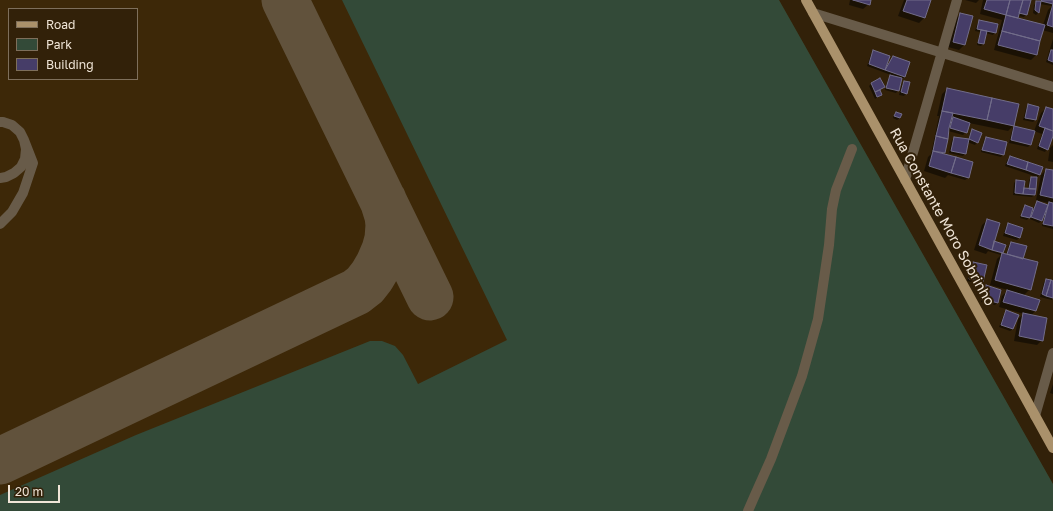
<!DOCTYPE html>
<style>
body{margin:0}
#map{position:relative;width:1053px;height:511px;overflow:hidden;background:#322109;font-family:"Golos Text",sans-serif}
canvas{display:block}
.legend{position:absolute;left:8px;top:8px;width:130px;height:72px;box-sizing:border-box;background:#322109;border:1px solid #7e6f5b;margin:0;padding:5px 7px;list-style:none;font-size:12px;color:#f0e5d7}
.legend li{display:flex;align-items:center;gap:8px;height:20px}
.legend b{width:20px;border:1px solid #7e6f5b}
.scale{position:absolute;left:8px;top:485px;width:52px;height:18px;box-sizing:border-box;border:2px solid #f0e5d7;border-top:0;padding-left:5px;font-size:12px;line-height:14px;white-space:nowrap;color:#f0e5d7;-webkit-text-stroke:3px #322109;paint-order:stroke}
</style>
<div id="map">
<canvas width="1053" height="511"></canvas>
<ul class="legend">
<li><b style="height:5px;background:#aa916b"></b>Road</li>
<li><b style="height:11px;background:#334a38"></b>Park</li>
<li><b style="height:11px;background:#463d68"></b>Building</li>
</ul>
<div class="scale">20 m</div>
</div>
<script>
const ctx = document.querySelector('canvas').getContext('2d');
ctx.lineJoin = 'round';
function paint(path, color) { ctx.fillStyle = color; ctx.fill(path, 'evenodd'); }
const poly = rows => new Path2D(rows.map(r => 'M' + r).join(''));
function trace(path, color, width, dash) { ctx.strokeStyle = color; ctx.lineWidth = width; ctx.lineCap = dash ? 'butt' : 'round'; ctx.setLineDash(dash || []); ctx.stroke(path); }
function label(font, color, halo, rows, align = 'center') {
  ctx.font = font + ' "Golos Text",sans-serif'; ctx.lineWidth = 4; ctx.setLineDash([]); ctx.textBaseline = 'middle'; ctx.strokeStyle = halo; ctx.fillStyle = color; for (const [text, x, y, turn = 0] of rows) {
    ctx.save(); ctx.translate(x, y); ctx.rotate((+turn || 0) * Math.PI / 180); ctx.textAlign = isNaN(turn) ? turn : align; if (halo) ctx.strokeText(text, 0, 0); ctx.fillText(text, 0, 0); ctx.restore();
  }
}
const built = poly([
 [0,0,779,0,1053,484,1053,511,0,511],
 [9,9,137,9,137,79,9,79]
]);
const green = poly([
 [342,0,779,0,1053,484,1053,511,0,511,0,495,136,435,370,341,382,341,395,346,403,355,418,384,507,340]
]);
const shadow = poly([
 [850,0,870,0,869,4,863,9,849,5],
 [904,0,930,0,924,18,919,23,898,16],
 [965,0,979,0,976,3],
 [983,0,1026,0,1026,14,1024,17,1018,16,1016,18,1043,25,1048,10,1052,6,1040,4,1038,13,1036,15,1033,13,1034,5,1037,2,1040,2,1040,0,1053,0,1052,4,1053,5,1053,33,1042,30,1036,55,1031,60,994,50,1002,20,980,14],
 [961,14,972,17,964,45,959,50,948,47,955,19],
 [979,22,995,32,993,35,986,33,983,44,981,46,977,45,980,32,975,31,977,24],
 [1053,39,1053,65,1046,62],
 [873,52,887,66,893,57,904,77,902,79,898,90,896,93,885,90,888,79,891,75,867,66,871,54],
 [880,80,884,87,879,90,881,94,875,99,869,86,871,84],
 [905,82,906,93,904,96,899,95,902,84],
 [947,89,1018,104,1013,127,1033,132,1030,145,1028,147,1009,143,1013,126,1008,131,969,123,966,132,963,135,948,131,944,152,942,154,968,178,965,180,948,175,945,178,924,171,928,157,931,154,939,116,937,116,942,94],
 [1028,105,1038,108,1035,120,1033,122,1023,120,1026,108],
 [1046,108,1053,110,1053,133,1047,149,1045,152,1037,149,1042,134,1034,131,1041,113],
 [896,113,900,118,897,120,893,118,894,115],
 [973,130,977,142,975,145,967,142,965,153,963,156,949,153,952,140,954,138,968,140,970,133],
 [986,138,1003,154,1001,157,981,152,984,140],
 [1053,145,1053,162,1048,161,1050,148],
 [1010,157,1039,175,1037,177,1005,166,1007,160],
 [1046,170,1053,171,1053,202,1052,203,1053,204,1053,229,1042,226,1044,218,1039,223,1030,219,1031,215,1027,220,1020,218,1023,209,1025,206,1033,209,1035,204,1039,201,1036,200,1041,175],
 [1039,201,1049,203,1047,205,1038,202],
 [1031,178,1036,178,1034,195,1032,197,1013,195,1014,183,1016,181,1023,189,1028,189,1029,180],
 [987,220,986,249,1006,255,1009,245,1011,243,1022,259,1030,289,1023,296,1039,300,1035,311,1031,316,1042,340,1037,345,1014,341,1018,319,1024,314,999,307,1002,296,1008,290,990,285,997,259,1001,255,988,251,986,254,974,250,982,225],
 [1009,224,1022,229,1019,238,1017,240,1003,236,1006,226],
 [973,263,982,281,980,284,967,281,971,265],
 [1047,280,1053,282,1052,300,1040,297,1044,282],
 [987,287,1000,290,997,303,995,305,981,302,984,289],
 [1006,312,1013,329,1010,331,999,327,1004,314],
 [1053,384,1053,394,1050,393]
]);
const taxiway = poly([
 [285,0,430,297],
 [0,461,356,292,365,285,372,276,379,264,385,250,388,239,389,225,388,216,383,200]
]);
const building = poly([
 [853,0,871,0,870,5,853,0],
 [907,0,931,0,925,18,903,11,907,0],
 [987,0,1010,0,1006,15,984,9,987,0],
 [1010,0,1023,0,1018,18,1006,15,1010,0],
 [1023,0,1031,0,1027,15,1019,13,1023,0],
 [1042,0,1053,0,1053,4,1041,1,1042,0],
 [1036,1,1041,1,1039,13,1035,10,1036,1],
 [1053,4,1053,27,1047,25,1053,4],
 [960,13,973,16,965,45,953,42,960,13],
 [1006,15,1045,25,1040,41,1002,31,1006,15],
 [979,20,998,24,996,33,977,29,979,20],
 [981,30,987,31,984,44,978,43,981,30],
 [1002,31,1040,41,1037,55,998,45,1002,31],
 [873,50,890,56,885,70,869,64,873,50],
 [1051,50,1053,50,1053,62,1048,60,1051,50],
 [893,56,910,62,905,77,885,70,893,56],
 [890,75,902,78,899,91,886,88,890,75],
 [880,78,885,87,875,92,871,83,880,78],
 [904,81,910,82,907,94,901,92,904,81],
 [947,88,992,98,987,120,942,111,947,88],
 [880,90,882,95,877,97,875,92,880,90],
 [992,98,1019,104,1014,126,987,120,992,98],
 [1028,104,1039,107,1036,120,1025,118,1028,104],
 [1046,107,1053,109,1053,131,1039,126,1046,107],
 [942,111,953,113,949,128,948,139,936,136,942,111],
 [896,112,902,114,900,118,894,116,896,112],
 [953,117,970,123,967,133,950,128,953,117],
 [1014,126,1035,131,1031,145,1011,140,1014,126],
 [1045,128,1053,131,1053,136,1048,150,1039,146,1045,128],
 [972,129,982,133,978,143,969,139,972,129],
 [936,136,948,139,945,153,933,151,936,136],
 [954,137,969,139,966,154,951,151,954,137],
 [986,137,1007,142,1004,155,982,150,986,137],
 [933,151,956,157,951,173,929,166,933,151],
 [1010,156,1028,162,1026,170,1007,164,1010,156],
 [956,157,973,162,969,178,951,173,956,157],
 [1028,162,1043,167,1040,175,1026,170,1028,162],
 [1046,169,1053,170,1053,198,1040,195,1046,169],
 [1031,177,1037,177,1036,189,1029,189,1031,177],
 [1016,180,1025,181,1023,194,1015,193,1016,180],
 [1024,188,1036,189,1035,195,1023,194,1024,188],
 [1037,201,1048,205,1042,221,1031,217,1037,201],
 [1049,202,1053,203,1053,226,1043,224,1049,202],
 [1025,205,1033,208,1030,218,1021,216,1025,205],
 [987,219,1000,223,992,250,979,245,987,219],
 [1008,223,1023,228,1020,238,1005,233,1008,223],
 [994,241,1006,245,1003,253,992,250,994,241],
 [1011,242,1027,246,1023,259,1007,254,1011,242],
 [1002,253,1038,262,1031,290,995,280,1002,253],
 [973,262,987,265,983,282,969,279,973,262],
 [1046,279,1051,280,1046,296,1042,294,1046,279],
 [1051,280,1053,281,1053,298,1046,296,1051,280],
 [986,285,1001,290,998,303,983,299,986,285],
 [1007,290,1040,300,1036,311,1003,302,1007,290],
 [1006,310,1019,315,1013,329,1001,325,1006,310],
 [1023,313,1047,318,1043,341,1019,336,1023,313]
]);
const minor = poly([
 [813,13,1053,87],
 [0,122,3,122,12,125,20,132,24,140,26,149,25,159,21,167,14,173,6,177,0,178],
 [905,180,957,0],
 [0,224,12,212,23,193,33,163,24,140],
 [1035,416,1053,353],
 [748,511,755,495,771,459,802,376,818,319,829,245,832,209,836,190,852,149]
]);
const major = poly([
 [806,0,1053,448]
]);
const streetNames = [
 ["Rua Constante Moro Sobrinho",942,217,61]
];
paint(built, '#3d2808');
paint(green, '#334a38');
paint(shadow, '#0007');
trace(taxiway, '#61523c', 47);
paint(building, '#463d68');
trace(building, '#726d8a', 1);
trace(minor, '#685b49', 10);
trace(major, '#aa916b', 10);
label('14px', '#f0e5d7', '#322109', streetNames);
</script>
